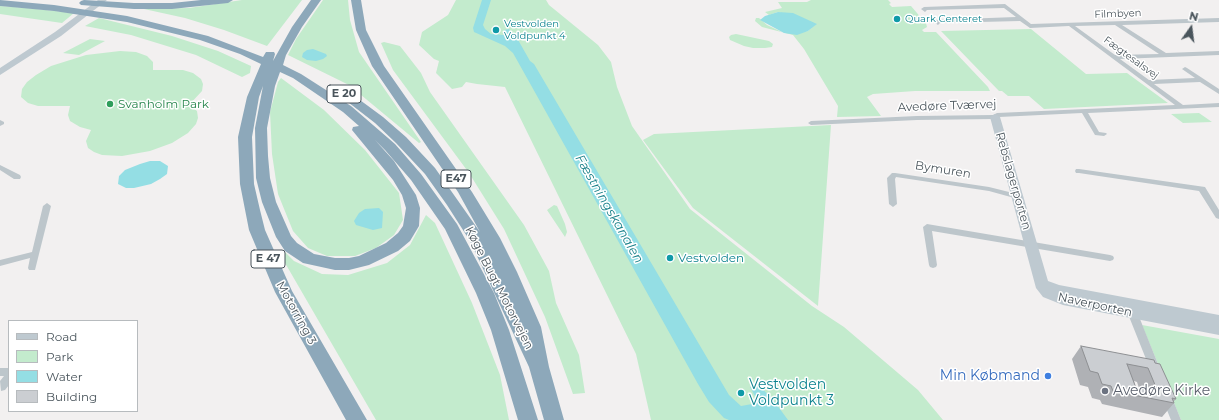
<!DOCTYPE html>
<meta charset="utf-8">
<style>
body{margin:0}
#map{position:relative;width:1219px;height:420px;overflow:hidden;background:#f2f0f0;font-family:Montserrat,sans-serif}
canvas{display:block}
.legend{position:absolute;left:8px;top:320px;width:130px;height:92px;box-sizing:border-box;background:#fff;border:1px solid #b7bbbe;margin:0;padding:5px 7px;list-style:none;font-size:12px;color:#4a555c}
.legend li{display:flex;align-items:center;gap:8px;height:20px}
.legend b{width:20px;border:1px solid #b7bbbe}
.north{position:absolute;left:1171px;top:8px;width:40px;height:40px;-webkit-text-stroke:3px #fff;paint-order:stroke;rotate:14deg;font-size:11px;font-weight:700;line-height:16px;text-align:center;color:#4a555c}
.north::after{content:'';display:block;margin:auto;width:14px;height:18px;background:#4a555c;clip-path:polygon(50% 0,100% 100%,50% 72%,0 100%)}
</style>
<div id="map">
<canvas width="1219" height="420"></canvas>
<ul class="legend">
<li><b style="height:5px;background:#bec9d0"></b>Road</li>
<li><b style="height:11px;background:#c3ebcd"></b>Park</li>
<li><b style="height:11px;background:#94dee4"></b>Water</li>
<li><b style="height:11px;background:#cbced2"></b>Building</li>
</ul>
<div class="north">N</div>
</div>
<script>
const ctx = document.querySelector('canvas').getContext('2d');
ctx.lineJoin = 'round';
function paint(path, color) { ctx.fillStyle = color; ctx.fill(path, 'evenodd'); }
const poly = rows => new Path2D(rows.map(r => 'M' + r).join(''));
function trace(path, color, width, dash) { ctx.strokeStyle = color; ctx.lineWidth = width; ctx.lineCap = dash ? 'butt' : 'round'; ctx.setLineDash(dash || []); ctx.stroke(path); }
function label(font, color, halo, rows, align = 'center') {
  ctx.font = font + ' Montserrat,sans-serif'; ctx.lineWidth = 3; ctx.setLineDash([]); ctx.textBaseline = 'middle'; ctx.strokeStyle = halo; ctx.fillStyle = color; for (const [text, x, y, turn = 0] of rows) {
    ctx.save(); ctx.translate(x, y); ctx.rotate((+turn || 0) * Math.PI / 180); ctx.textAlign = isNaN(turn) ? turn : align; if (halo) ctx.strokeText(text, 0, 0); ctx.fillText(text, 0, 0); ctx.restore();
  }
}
const green = poly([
 [242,0,302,0,267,46,224,30,185,18,144,9,189,8],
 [323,0,348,0,350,20,359,52,421,142,419,143,349,85,288,55,296,39],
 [456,0,546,0,549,5,598,45,611,62,617,87,632,126,690,209,812,306,844,327,918,390,943,420,651,420,636,354,505,87,477,84,466,82,462,87,452,89,436,73,439,61,434,59,419,45,422,32,448,15],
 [811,0,888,0,891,3,889,4,892,7,911,6,923,20,918,19,918,23,926,23,927,27,922,30,924,32,936,32,988,87,990,91,915,91,873,94,867,97,881,116,837,117,838,106,804,49,793,35,762,27,755,21,756,18,759,18,767,25,784,33,808,31,816,24,778,12,769,15,765,12,782,8,778,2,807,2],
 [0,6,27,8,74,13,62,23,0,14],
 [99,18,172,36,218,51,251,66,250,73,242,77,196,55,131,35,85,26],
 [1031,29,1086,74,1127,73,1168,103,1044,109,1029,96,1008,96,1002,91,999,91,941,31],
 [736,34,769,41,773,44,772,47,765,48,753,48,744,46,730,40,729,37,731,35],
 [90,39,105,41,79,55,63,53],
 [384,42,400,46,421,73,430,92,524,225,549,271,556,303,579,355,585,393,573,394,545,317,504,229,469,173,393,70,381,43],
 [120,51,136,52,147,56,153,62,153,70,183,70,193,73,201,79,203,84,202,91,189,105,197,111,198,118,196,124,188,133,172,143,150,151,122,156,102,155,94,152,88,148,86,141,91,130,80,127,70,121,68,115,70,106,38,106,28,103,21,97,22,89,27,82,36,75,51,66,86,55],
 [281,78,324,110,365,150,399,193,403,220,394,235,376,248,355,256,327,256,308,248,293,231,278,194,272,154,270,112,278,82],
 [1199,113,1212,122,1183,123,1171,114],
 [831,125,818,306,693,208,643,140,654,134],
 [554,205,557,206,565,224,567,232,565,237,547,210],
 [426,215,435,223,472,303,500,375,509,420,376,420,281,256,284,251,294,261,322,274,348,275,387,263,410,245],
 [1142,325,1219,339,1219,420,1181,420]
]);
const water = poly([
 [482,0,491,0,483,25,485,29,491,34,503,35,506,34,504,30,509,29,517,38,530,61,534,64,729,395,741,406,752,404,757,400,750,387,757,383,774,401,788,420,729,420,724,418,709,402,698,384,513,53,505,46,474,32,473,28],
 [778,12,793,13,817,24,808,31,797,35,784,33,760,20,765,16],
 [313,49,326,54,327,56,323,59,316,61,307,60,302,57,303,53,307,50],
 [150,161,160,161,168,166,167,174,160,179,151,184,134,188,126,188,118,184,119,176,125,170,140,164],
 [379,208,383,212,382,228,373,230,356,225,354,221,359,213,365,209]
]);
const street = poly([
 [1005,4,1031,24,1219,18,1219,22,1122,25,1166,53,1219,51,1219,55,1120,59,1149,80,1195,78,1182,69,1185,67,1187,68,1219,89,1219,94,1200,82,1154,84,1183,105,1219,103,1219,107,1088,113,1099,132,1106,133,1107,134,1104,136,1095,135,1082,113,999,117,995,119,917,120,811,125,808,123,811,121,917,116,993,115,997,113,1175,105,1069,26,1030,28,1020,21,940,23,938,25,935,23,935,20,1016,17,1004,8,927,10,925,12,921,9,924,7,1005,4],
 [1115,25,1159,54,1115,55,1075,26,1115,25],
 [0,120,4,122,4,124,0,126,0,120],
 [0,165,20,175,21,177,20,179,14,179,0,170,0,165],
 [1076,169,1079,169,1205,187,1219,210,1219,219,1216,218,1199,191,1079,173,1076,173,1075,171,1076,169],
 [892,173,895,173,989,187,1021,195,1022,197,1018,199,989,191,896,177,895,179,897,204,893,207,889,204,887,178,892,173],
 [47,203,51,206,35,270,29,270,28,268,30,258,0,266,0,260,32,252,43,206,47,203],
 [927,224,1110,255,1113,256,1114,258,1113,260,1110,261,932,231,937,265,936,267,933,268,930,267,929,265,923,227,927,224],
 [1131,305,1134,306,1136,309,1160,369,1159,372,1155,373,1151,372,1150,369,1126,309,1128,306,1131,305],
 [0,368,9,368,9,385,5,390,1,391,0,381,4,376,0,376,0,368],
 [1167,393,1171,395,1181,420,1171,420,1162,398,1163,395,1167,393]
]);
const secondary = poly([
 [98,0,107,0,61,36,0,75,0,68,55,32,98,0],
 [995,114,1000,117,1048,281,1059,285,1219,315,1219,335,1063,305,1043,297,1036,288,990,117,995,114]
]);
const highway = poly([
 [0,0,54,5,127,16,208,36,263,57,266,52,274,52,275,54,273,61,292,27,311,0,321,0,302,27,286,55,283,65,301,74,351,106,395,144,421,174,457,224,494,293,509,330,538,420,518,420,491,330,476,293,445,229,411,180,385,150,375,140,394,161,416,195,420,208,419,226,410,241,398,251,369,265,349,270,335,270,303,263,285,251,276,237,262,202,256,178,255,128,263,86,259,97,252,137,254,184,260,210,265,230,292,291,367,420,346,420,275,292,249,230,240,184,238,137,247,97,261,64,240,54,200,40,127,22,54,11,0,6,0,0],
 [280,72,293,78,343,112,359,126,353,127,352,130,393,180,402,195,406,208,403,226,398,233,386,243,359,256,349,258,335,258,314,254,297,243,291,236,276,202,270,178,268,156,267,128,275,86,280,72],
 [84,0,134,3,172,3,201,0,233,0,228,3,172,9,134,9,81,5,79,3,81,1,84,0],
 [351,0,361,0,366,30,384,66,472,192,500,238,517,272,541,327,549,367,564,420,544,420,529,367,470,241,447,205,425,174,396,143,375,123,335,92,337,89,341,88,345,89,383,117,406,137,435,168,480,232,458,192,372,66,356,30,351,0]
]);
const wall = poly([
 [1081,346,1155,363,1176,399,1173,402,1174,403,1162,417,1102,404,1100,400,1092,398,1088,387,1080,385,1072,359],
 [1134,381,1137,382,1139,388,1136,388]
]);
const building = poly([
 [1081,346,1154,360,1155,363,1160,364,1176,399,1172,398,1174,403,1113,391,1111,386,1102,384,1098,373,1090,371,1081,346],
 [1127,364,1148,368,1158,392,1136,388,1127,364]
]);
const markers = [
 [897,19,4,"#0f9aa8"],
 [496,30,4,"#0f9aa8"],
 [110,104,4,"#2e9e5b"],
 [670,258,4,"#0f9aa8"],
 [1048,376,4,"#3f7fe0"],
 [1105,391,4,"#6b7280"],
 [741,393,4,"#0f9aa8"]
];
const farStreetnames = [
 ["Filmbyen",1118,14,-2],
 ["Fægtesalsvej",1131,58,36]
];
const farCulturenames = [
 ["Quark Centeret",905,19],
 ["Vestvolden",504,24],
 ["Voldpunkt 4",504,36]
];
const shields = [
 [344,94,34],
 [456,179,30],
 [268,259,34]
];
const shieldNames = [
 ["E 20",344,94],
 ["E47",456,179],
 ["E 47",268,259]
];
const leisureNames = [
 ["Svanholm Park",118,104]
];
const streetNames = [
 ["Avedøre Tværvej",947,106,-2],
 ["Bymuren",943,170,9],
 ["Rebslagerporten",1013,181,74],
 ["Køge Bugt Motorvejen",499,288,63],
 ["Naverporten",1095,305,12],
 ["Motorring 3",296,313,61]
];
const cultureNames = [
 ["Vestvolden",678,258]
];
const waterNames = [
 ["Fæstningskanalen",609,209,60]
];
const nearShopnames = [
 ["Min Købmand",1040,376]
];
const nearCulturenames = [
 ["Vestvolden",749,385],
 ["Voldpunkt 3",749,401]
];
const nearWorshipnames = [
 ["Avedøre Kirke",1113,391]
];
paint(green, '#c3ebcd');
paint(water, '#94dee4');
paint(street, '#bdc6cb');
paint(secondary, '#bec9d0');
paint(highway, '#8da8ba');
paint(wall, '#afb1b5');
paint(building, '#cbced2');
trace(building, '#8e9093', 1);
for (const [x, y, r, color] of markers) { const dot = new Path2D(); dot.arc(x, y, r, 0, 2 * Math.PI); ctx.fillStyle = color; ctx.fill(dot); trace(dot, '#fff', 1.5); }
label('10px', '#4a555c', '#fff', farStreetnames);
label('10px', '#0d838f', '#fff', farCulturenames, 'left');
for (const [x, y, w] of shields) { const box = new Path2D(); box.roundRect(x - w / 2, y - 9, w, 18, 3); ctx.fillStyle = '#fff'; ctx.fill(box); trace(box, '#4a555c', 1); }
label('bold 11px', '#4a555c', null, shieldNames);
label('12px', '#27864d', '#fff', leisureNames, 'left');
label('12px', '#4a555c', '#fff', streetNames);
label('12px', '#0d838f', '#fff', cultureNames, 'left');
label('italic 13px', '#198089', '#fff', waterNames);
label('14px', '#366cbe', '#fff', nearShopnames, 'right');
label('14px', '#0d838f', '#fff', nearCulturenames, 'left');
label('14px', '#5b616d', '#fff', nearWorshipnames, 'left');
</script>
